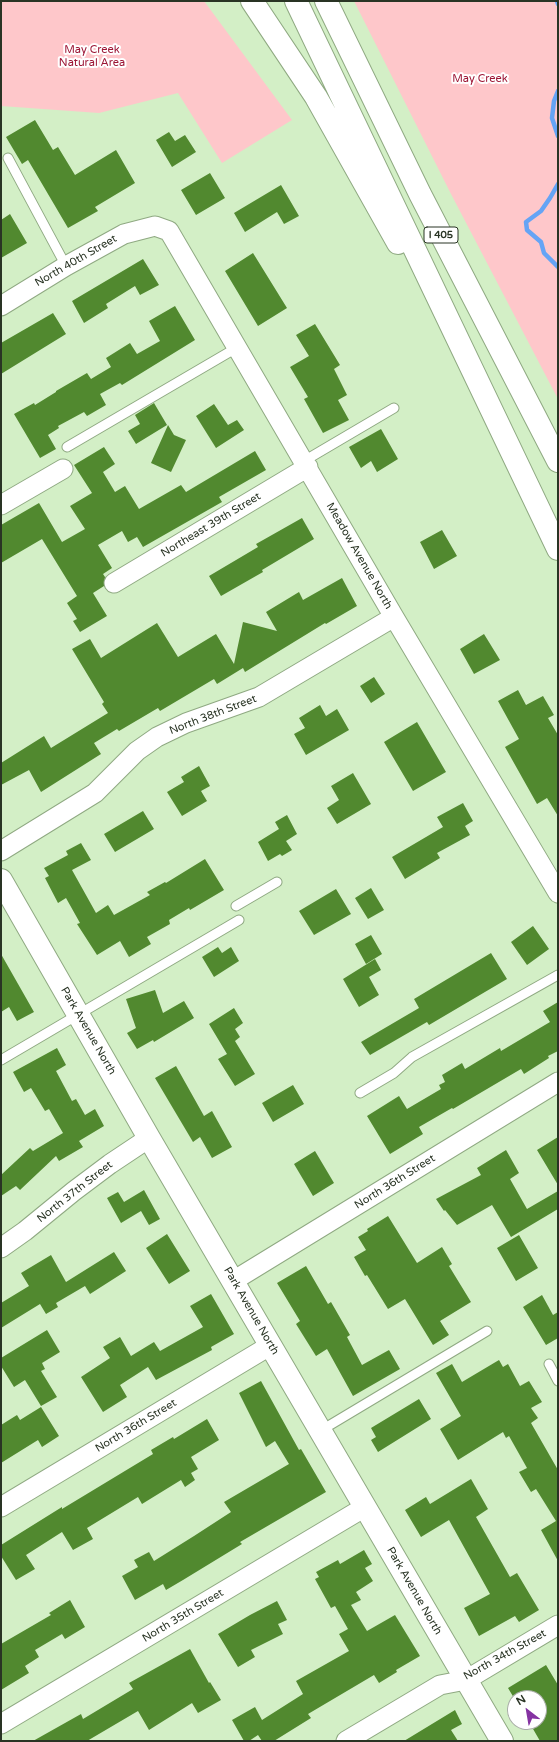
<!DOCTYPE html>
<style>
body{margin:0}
#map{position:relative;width:559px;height:1742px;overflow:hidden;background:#d3efc6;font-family:"Varela Round",sans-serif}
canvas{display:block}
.frame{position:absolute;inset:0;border:2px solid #293424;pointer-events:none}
.north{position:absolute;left:507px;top:1690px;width:40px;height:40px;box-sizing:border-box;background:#fff;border:1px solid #a9aea7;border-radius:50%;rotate:329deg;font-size:11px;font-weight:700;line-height:16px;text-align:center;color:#293424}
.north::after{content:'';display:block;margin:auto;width:14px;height:18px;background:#8533a2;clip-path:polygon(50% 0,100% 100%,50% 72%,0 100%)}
</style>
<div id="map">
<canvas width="559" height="1742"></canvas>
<div class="frame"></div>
<div class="north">N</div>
</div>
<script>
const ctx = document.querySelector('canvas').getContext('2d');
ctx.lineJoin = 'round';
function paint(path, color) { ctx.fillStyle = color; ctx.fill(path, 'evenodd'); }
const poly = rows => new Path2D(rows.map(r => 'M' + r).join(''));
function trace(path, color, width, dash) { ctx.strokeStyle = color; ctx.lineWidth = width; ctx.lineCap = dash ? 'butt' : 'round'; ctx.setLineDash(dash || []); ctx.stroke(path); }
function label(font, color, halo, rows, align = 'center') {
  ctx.font = font + ' "Varela Round",sans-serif'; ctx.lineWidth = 4; ctx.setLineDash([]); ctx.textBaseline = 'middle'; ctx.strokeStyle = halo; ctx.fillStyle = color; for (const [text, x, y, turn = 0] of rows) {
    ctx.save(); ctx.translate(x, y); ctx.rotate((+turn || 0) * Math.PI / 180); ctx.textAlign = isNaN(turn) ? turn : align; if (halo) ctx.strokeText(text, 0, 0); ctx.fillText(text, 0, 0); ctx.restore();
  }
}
const green = poly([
 [1,1,204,1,292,120,222,163,178,93,99,113,1,106],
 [354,1,558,1,558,399,451,194]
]);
const stream = poly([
 [557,1,558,4],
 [558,91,554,101,552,118,558,136],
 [558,184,550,198,541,211,526,222,527,230,541,242,544,253,558,267]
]);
const building = poly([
 [35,120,53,150,58,147,75,175,116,150,135,183,95,207,98,211,68,228,28,160,22,164,6,137],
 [169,132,175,141,185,135,196,152,172,167,156,140],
 [210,173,225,198,196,215,181,190],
 [281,185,299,216,284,224,277,212,245,232,234,213],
 [10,214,27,243,1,258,1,220],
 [253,253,287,308,258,326,225,271],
 [143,259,159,285,140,295,135,286,106,304,108,308,84,323,72,301],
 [175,306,195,340,122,385,120,383,100,394,106,405,87,416,84,412,58,426,59,428,48,435,56,449,40,458,14,414,34,403,35,405,56,392,56,391,87,373,91,379,111,367,106,358,130,343,137,354,160,341,149,321],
 [53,313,66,334,1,374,1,343],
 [315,324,340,365,334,369,347,395,338,400,349,420,323,433,304,399,308,397,290,367,309,356,296,335],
 [154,403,167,425,136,444,128,431,140,424,135,415],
 [214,404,228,425,237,420,244,430,216,448,196,416],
 [168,425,174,435,186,440,171,472,151,463],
 [381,429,398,459,377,472,371,461,361,468,349,447],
 [104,447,115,464,103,472,115,492,125,486,139,509,181,485,186,492,255,451,266,470,219,497,222,502,143,547,137,537,128,542,122,531,98,545,112,568,103,574,105,577,104,586,93,593,107,616,80,632,73,621,77,619,67,603,77,596,42,539,1,563,1,525,39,503,62,542,85,529,70,506,92,493,74,465],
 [302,518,314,539,262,570,263,572,221,596,209,576,258,547,256,544],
 [442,530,457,556,434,569,420,542],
 [342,578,357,606,326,624,325,623,245,672,243,668,217,684,214,679,160,711,158,708,119,731,117,729,94,743,101,754,41,792,29,770,1,785,1,763,44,736,51,748,108,713,102,704,104,702,72,649,90,639,101,658,157,623,178,657,216,634,234,664,243,622,277,631,266,612,299,592,303,600],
 [484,634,500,660,474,674,460,649],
 [374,677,385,694,371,703,360,686],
 [518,690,526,705,543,696,554,715,548,718,558,735,558,816,547,798,537,804,505,747,519,739,498,701],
 [320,705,326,716,337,709,349,730,306,755,294,734,305,728,299,718],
 [417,722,446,772,413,791,384,742],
 [199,766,210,786,201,791,207,801,182,816,167,792,184,782,181,777],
 [353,773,371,804,337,824,327,808,339,800,331,786],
 [463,803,473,821,465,826,470,835,437,853,440,858,405,879,392,857,443,827,437,817],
 [143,811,154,829,115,852,104,834],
 [287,815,297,834,286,841,292,850,282,856,280,854,268,861,258,842,279,829,275,822],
 [81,843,91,860,72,870,96,913,108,905,114,915,150,895,147,892,165,882,166,883,205,859,224,890,190,910,189,908,169,920,170,924,147,937,151,944,129,957,120,941,97,955,77,924,80,923,66,898,58,903,45,878,49,876,44,868,68,855,66,851],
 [371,888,384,910,368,919,355,898],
 [336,889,351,914,314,935,299,911],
 [533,926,549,949,527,965,511,942],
 [371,935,382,954,366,964,355,944],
 [218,947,222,953,231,947,239,961,214,977,202,957],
 [491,953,507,979,429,1025,427,1022,370,1055,361,1042,419,1008,414,999],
 [1,954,34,1012,17,1021,9,1007,1,1012],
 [375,959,381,970,369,977,379,995,359,1007,343,979],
 [155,990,163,1013,184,1001,194,1018,154,1042,153,1040,137,1049,127,1033,136,1028,126,999],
 [558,1002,558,1051,548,1056,549,1058,524,1074,521,1069,453,1109,452,1108,419,1127,423,1134,390,1154,367,1116,399,1096,407,1109,441,1089,439,1085,445,1082,442,1075,462,1063,465,1069,500,1048,501,1051,550,1022,543,1011],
 [234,1008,243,1023,235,1029,240,1037,235,1041,255,1074,235,1086,218,1059,227,1054,209,1024],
 [57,1048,66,1065,56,1071,72,1101,76,1099,85,1115,95,1109,104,1126,79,1141,83,1147,59,1161,56,1156,20,1190,16,1186,1,1196,1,1175,30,1148,33,1151,63,1133,49,1109,45,1111,31,1088,24,1092,13,1072],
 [176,1066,204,1116,212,1111,232,1147,212,1158,200,1137,193,1142,155,1078],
 [293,1085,304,1104,273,1122,262,1103],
 [558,1137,558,1185,537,1150],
 [506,1150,519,1173,510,1179,527,1209,558,1191,558,1209,511,1237,492,1205,457,1225,445,1210,444,1211,436,1199,481,1175,477,1168],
 [315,1151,334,1183,313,1196,294,1164],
 [144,1190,160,1219,149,1225,141,1211,121,1223,107,1198,118,1192,124,1202],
 [388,1216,417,1263,442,1247,452,1264,449,1266,471,1302,440,1321,449,1335,433,1345,405,1299,388,1309,367,1275,365,1276,354,1257,366,1250,358,1237,368,1231,367,1229],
 [167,1234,190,1271,169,1284,146,1248],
 [519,1235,538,1268,516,1281,497,1248],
 [114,1252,126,1271,90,1294,85,1286,56,1303,58,1307,46,1314,40,1304,1,1328,1,1303,29,1286,21,1273,51,1255,66,1282],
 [306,1266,328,1304,331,1302,350,1335,347,1337,362,1365,389,1350,400,1369,353,1396,327,1349,316,1356,296,1324,300,1321,277,1283],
 [211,1294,234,1334,211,1347,212,1350,156,1380,148,1367,120,1385,127,1397,103,1412,81,1377,110,1358,103,1347,120,1337,131,1356,154,1342,160,1351,203,1327,190,1306],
 [542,1295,553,1315,558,1312,558,1338,546,1345,523,1307],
 [47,1330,60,1352,42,1363,45,1369,41,1371,57,1397,41,1406,25,1380,14,1387,1,1366,1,1358],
 [499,1360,503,1367,508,1364,520,1386,529,1381,542,1402,531,1408,538,1418,531,1423,558,1470,558,1561,541,1530,556,1521,536,1489,531,1492,519,1472,527,1468,509,1436,506,1438,503,1432,458,1460,440,1429,461,1416,436,1373,452,1364,462,1382],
 [261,1381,299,1450,301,1449,326,1492,240,1542,242,1544,183,1580,166,1590,163,1584,135,1600,122,1576,138,1567,134,1560,149,1552,154,1561,194,1536,231,1512,224,1502,289,1464,275,1441,266,1447,239,1393],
 [419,1399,431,1419,378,1452,371,1440,376,1437,371,1428],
 [41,1407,59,1436,42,1447,38,1440,1,1463,1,1425,17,1415,20,1420],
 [207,1419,219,1440,191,1457,198,1469,191,1473,195,1480,185,1487,181,1480,142,1504,138,1497,87,1528,93,1539,73,1550,62,1532,26,1555,35,1569,16,1580,1,1556,1,1545,62,1507,62,1509,153,1454,151,1450,173,1437,174,1439],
 [471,1479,488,1509,476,1517,510,1577,517,1573,539,1610,519,1622,515,1616,479,1636,464,1608,490,1594,449,1520,421,1537,405,1510,426,1497,430,1504],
 [364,1550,372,1564,365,1568,373,1581,356,1592,361,1600,351,1605,367,1631,395,1615,420,1656,396,1670,397,1672,379,1683,374,1675,308,1714,311,1718,274,1741,262,1741,258,1735,249,1741,244,1741,232,1720,255,1707,262,1720,303,1694,296,1681,349,1651,339,1634,348,1629,335,1606,331,1608,315,1579,319,1577,316,1572,338,1560,340,1564],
 [70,1600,85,1627,65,1639,62,1634,35,1650,39,1657,25,1666,29,1673,1,1690,1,1644,51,1615,49,1613],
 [277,1601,287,1620,278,1624,283,1634,251,1650,255,1657,238,1667,218,1634,250,1615],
 [190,1649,209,1683,210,1682,221,1700,198,1713,192,1703,149,1730,138,1711,87,1741,33,1741,81,1714,83,1719,133,1689,129,1683],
 [546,1665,558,1685,558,1741,540,1741,529,1722,539,1722,539,1698,514,1698,508,1688],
 [455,1710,462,1724,451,1730,458,1741,404,1741]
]);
const lane = poly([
 [8,158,66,266],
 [67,447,238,347],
 [304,461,394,408],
 [236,906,277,882],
 [1,1060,239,920],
 [360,1093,394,1073,412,1057,558,975],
 [549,1364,558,1381],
 [320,1431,487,1331]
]);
const street = poly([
 [1,306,66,266,124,234,155,226,169,231,394,617,558,893],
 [1,505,63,469],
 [114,583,308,467],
 [1,851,95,793,137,751,157,737,186,723,259,697,394,617],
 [1,1248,25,1231,74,1191,110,1164,149,1138],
 [233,1281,558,1082],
 [1,1507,271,1345],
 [1,1724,365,1507],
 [346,1741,440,1685,466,1680,558,1625]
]);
const secondary = poly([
 [1,880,149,1138,502,1741]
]);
const highway = poly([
 [252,1,316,97,398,243],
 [296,1,558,549],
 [326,1,420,194,558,461]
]);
const shields = [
 [441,235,34]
];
const shieldNames = [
 ["I 405",441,235]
];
const parkNames = [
 ["May Creek",92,50],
 ["Natural Area",92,63],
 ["May Creek",480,79]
];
const streetNames = [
 ["North 40th Street",76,261,-30],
 ["Northeast 39th Street",211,525,-31],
 ["Meadow Avenue North",359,556,60],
 ["North 38th Street",213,715,-21],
 ["Park Avenue North",88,1031,60],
 ["North 36th Street",395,1182,-32],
 ["North 37th Street",75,1192,-38],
 ["Park Avenue North",251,1311,60],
 ["North 36th Street",136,1426,-31],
 ["Park Avenue North",414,1591,60],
 ["North 35th Street",183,1616,-31],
 ["North 34th Street",505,1655,-29]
];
paint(green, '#fec7ca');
trace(stream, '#65a4f5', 4.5);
paint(building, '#51892f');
trace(lane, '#8fa982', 11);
trace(street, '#8fa982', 21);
trace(secondary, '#8fa982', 24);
trace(highway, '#8fa982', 24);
trace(lane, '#fff', 9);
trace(street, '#fff', 19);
trace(secondary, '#fff', 22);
trace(highway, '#fff', 22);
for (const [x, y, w] of shields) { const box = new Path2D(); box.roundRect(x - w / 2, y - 8, w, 16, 3); ctx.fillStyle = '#fff'; ctx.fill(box); trace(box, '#293424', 1); }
label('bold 10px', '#293424', null, shieldNames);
label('11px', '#9c1635', '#fff', parkNames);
label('11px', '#293424', '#fff', streetNames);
</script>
